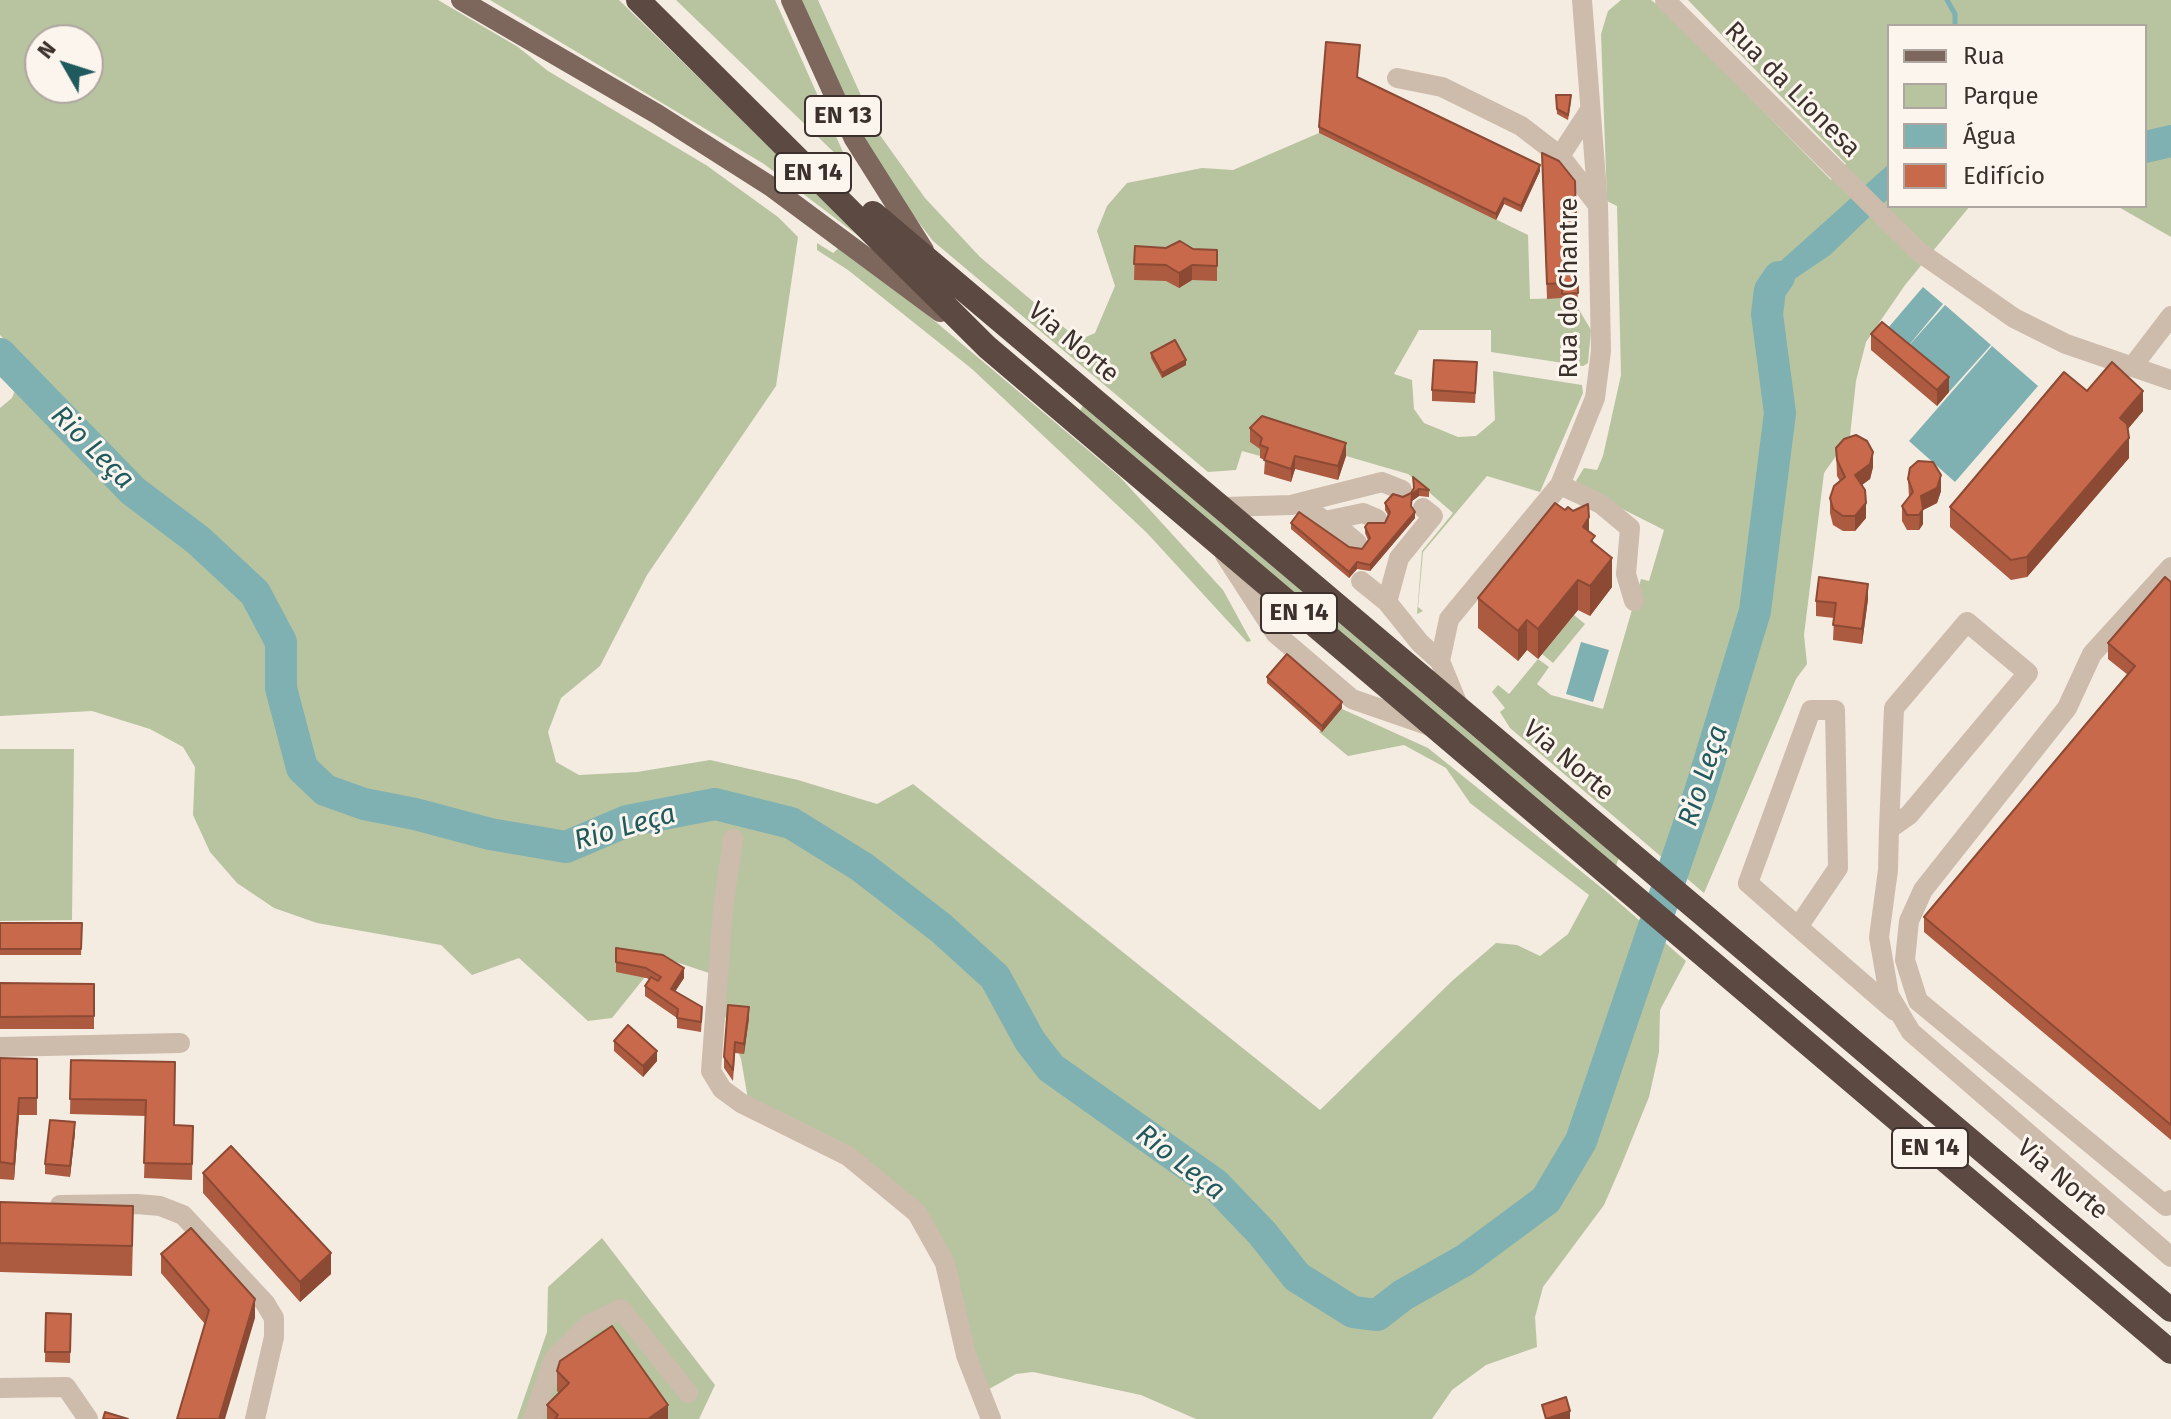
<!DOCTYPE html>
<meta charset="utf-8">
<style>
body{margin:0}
#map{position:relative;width:2171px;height:1419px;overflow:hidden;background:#f4ebe1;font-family:"Fira Sans",sans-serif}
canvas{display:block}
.legend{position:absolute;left:1887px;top:24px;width:260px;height:184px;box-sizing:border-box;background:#fbf5ee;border:2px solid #aea6a0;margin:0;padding:10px 14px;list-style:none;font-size:24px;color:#3b302b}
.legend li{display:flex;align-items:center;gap:16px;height:40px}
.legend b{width:40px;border:2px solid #aea6a0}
.north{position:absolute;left:24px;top:24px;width:80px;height:80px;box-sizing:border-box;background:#fbf5ee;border:2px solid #aea6a0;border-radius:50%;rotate:309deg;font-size:22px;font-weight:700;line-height:32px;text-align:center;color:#3b302b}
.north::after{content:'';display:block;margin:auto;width:28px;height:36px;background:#1f5a5e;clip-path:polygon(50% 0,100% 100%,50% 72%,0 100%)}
</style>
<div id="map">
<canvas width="2171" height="1419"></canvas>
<ul class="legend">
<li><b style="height:10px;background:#7d675c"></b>Rua</li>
<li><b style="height:22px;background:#b8c4a0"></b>Parque</li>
<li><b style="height:22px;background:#7fb0b2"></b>Água</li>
<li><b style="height:22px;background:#c8694b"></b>Edifício</li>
</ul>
<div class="north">N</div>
</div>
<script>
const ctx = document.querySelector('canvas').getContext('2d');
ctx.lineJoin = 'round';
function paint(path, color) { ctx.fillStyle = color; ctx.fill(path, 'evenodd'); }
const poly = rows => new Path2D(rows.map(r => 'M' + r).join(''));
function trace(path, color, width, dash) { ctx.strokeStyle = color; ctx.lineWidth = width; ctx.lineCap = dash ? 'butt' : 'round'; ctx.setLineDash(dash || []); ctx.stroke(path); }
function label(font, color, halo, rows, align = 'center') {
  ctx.font = font + ' "Fira Sans",sans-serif'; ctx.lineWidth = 6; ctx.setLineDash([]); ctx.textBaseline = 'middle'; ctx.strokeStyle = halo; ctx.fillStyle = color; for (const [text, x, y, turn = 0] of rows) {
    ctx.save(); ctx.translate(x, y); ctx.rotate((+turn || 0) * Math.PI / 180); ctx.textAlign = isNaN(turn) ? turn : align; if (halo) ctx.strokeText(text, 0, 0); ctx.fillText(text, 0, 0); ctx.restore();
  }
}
const green = poly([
 [0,0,438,0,518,47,548,71,706,165,778,217,798,237,776,386,647,575,600,666,561,698,548,732,556,762,579,775,637,772,710,760,798,780,877,804,913,784,1320,1110,1452,981,1496,943,1517,945,1540,956,1568,934,1589,895,1470,803,1446,768,1404,745,1348,756,1319,732,1340,708,1428,748,1608,893,1686,961,1660,1010,1659,1052,1649,1097,1621,1166,1604,1205,1543,1287,1535,1317,1537,1347,1486,1365,1452,1390,1432,1419,1196,1419,1141,1395,1033,1372,1016,1374,989,1389,908,1195,748,1099,741,1059,709,973,661,957,612,1018,588,1021,519,958,472,975,441,945,317,923,274,908,237,883,210,852,193,815,195,767,183,747,150,729,92,711,0,716,0,408,12,398,26,363,0,335],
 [40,40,88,40,88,88,40,88],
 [490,0,619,0,873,247,764,164],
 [676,0,775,0,847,161,844,162],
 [799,0,818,0,877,131,925,198,980,257,1079,340,1095,333,1115,286,1097,231,1107,206,1127,183,1202,168,1233,170,1319,133,1528,235,1530,299,1562,298,1562,308,1578,308,1591,330,1588,363,1583,366,1491,352,1491,330,1419,330,1394,374,1412,380,1414,409,1424,423,1458,437,1476,436,1495,420,1493,371,1582,385,1583,393,1540,492,1487,476,1423,552,1418,607,1423,611,1417,614,1422,551,1453,513,1408,474,1346,456,1262,451,1260,456,1242,451,1236,470,1208,472,933,241,897,194,867,146],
 [1621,0,1651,0,1662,8,1831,180,1846,164,1688,0,2171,0,2171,237,2117,206,2145,206,2145,26,1889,26,1889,206,1970,206,1905,285,1866,342,1856,381,1850,436,1824,473,1804,635,1807,664,1796,679,1704,893,1510,728,1500,712,1505,708,1492,692,1498,685,1509,694,1538,659,1549,667,1537,684,1551,695,1603,709,1641,579,1649,581,1664,530,1587,491,1576,481,1584,468,1597,470,1603,456,1621,375,1617,206,1607,201,1601,34,1608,11],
 [817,243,833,253,840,247,886,280,1120,477,1223,590,1251,641,1247,642,1147,533,972,369,848,270,817,250],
 [1083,405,1619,857,1616,866,1079,413],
 [1574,615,1585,624,1553,663,1542,654],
 [0,749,74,749,72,920,0,921],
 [602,1238,715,1385,699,1419,517,1419,547,1332,548,1287]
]);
const water = poly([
 [1889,164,1889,198,1830,255,1781,288,1781,321,1759,312,1763,277],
 [1923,287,1943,304,1905,350,1945,305,1991,345,1949,392,1882,335],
 [1992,346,2038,386,1955,482,1909,441],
 [1581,642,1609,650,1593,702,1566,694]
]);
const stream = poly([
 [1947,0,1955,14,1955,26]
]);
const river = poly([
 [2145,147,2171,141],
 [0,354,133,491,198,540,255,593,281,642,281,688,302,768,325,790,364,804,415,814,490,834,566,847,627,821,715,804,791,823,862,867,941,928,995,977,1030,1041,1051,1068,1215,1184,1262,1233,1297,1277,1353,1312,1377,1315,1403,1295,1465,1260,1546,1200,1581,1141,1701,789,1755,611,1780,413,1767,314,1770,290,1779,277]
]);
const minor = poly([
 [1665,0,1918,251,2014,318,2066,344,2171,380],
 [1397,78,1442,87,1521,126,1560,156,1598,205],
 [1560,156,1590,110],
 [2132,367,2171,316],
 [1560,485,1601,504,1630,528,1626,574,1634,601],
 [1300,503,1325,521,1363,513,1377,519],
 [1224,507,1291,505,1382,482,1402,490],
 [1331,521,1357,543],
 [1225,555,1276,634,1352,699,1430,726],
 [2171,567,2092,654,2067,708,1923,890,1909,921,1905,960,1918,1001,2166,1206,2171,1200],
 [1361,581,1387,602,1420,643,1440,661],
 [1387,602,1399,558,1433,516,1423,508],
 [1458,705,1440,661,1449,619,1560,485,1595,398,1601,351,1598,205,1582,0],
 [1889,829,1909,815,2028,673,1967,622,1894,708,1889,829,1888,870,1879,937,1889,995,1911,1032,2171,1257],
 [733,839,723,909,711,1071,722,1089,741,1103,848,1156,917,1213,945,1263,966,1355,991,1419],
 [1798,927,1838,868,1835,710,1811,710,1748,883,1798,927,1895,1011],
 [0,1047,180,1043],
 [60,1205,137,1204,160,1206,183,1215,265,1303,274,1318,274,1337,255,1419],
 [0,1388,66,1387,88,1419],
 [533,1419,554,1359,588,1325,621,1309,688,1393]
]);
const major = poly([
 [461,0,657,114,770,186,940,312],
 [791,0,854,139,924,250]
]);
const highway = poly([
 [638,0,987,347,2171,1352],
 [873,213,2171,1310]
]);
const wall = poly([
 [1357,78,1540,171,1521,212,1504,204,1496,220,1319,133,1319,127],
 [1556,95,1571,101,1568,120,1557,114],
 [1542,153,1575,181,1578,308,1562,308,1562,298,1547,299],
 [1135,246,1217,250,1217,281,1192,280,1179,288,1166,281,1134,280],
 [1871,334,1949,392,1937,406,1871,350],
 [1151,353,1186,365,1162,378,1151,358],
 [1477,372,1475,403,1432,401,1432,390],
 [2087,391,2143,411,2128,429,2129,458,2027,577,2011,580,1950,527,1950,507],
 [1250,428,1346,456,1338,480,1295,469,1291,482,1264,474,1265,460,1260,458,1260,449,1250,442],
 [1836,448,1873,467,1870,479,1862,485,1866,518,1855,531,1843,531,1833,525,1830,513,1830,498,1840,481,1837,476],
 [1413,477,1429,490,1429,497,1419,496,1412,501,1411,507,1415,518,1370,571,1357,569,1349,578,1291,529,1291,523,1349,547,1362,549,1368,540,1365,533,1365,527,1385,523,1388,515,1385,510,1385,503,1411,493,1414,489],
 [1908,479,1941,491,1937,503,1923,510,1923,524,1919,530,1907,530,1902,521,1902,506,1909,497],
 [1589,531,1612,587,1590,616,1578,610,1538,659,1527,650,1518,661,1478,628,1478,598],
 [2171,582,2171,1140,1924,932,1924,917,2128,675,2108,659,2108,643],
 [1868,599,1862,644,1833,640,1834,618,1816,616,1816,601],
 [1267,677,1342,708,1322,732,1267,683],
 [0,923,82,923,81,955,0,955],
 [616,948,684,978,675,991,702,1017,701,1032,677,1028,677,1018,645,996,645,986,649,979,646,978,616,972],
 [0,983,94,984,94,1029,0,1029],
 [749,1018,744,1054,735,1053,733,1081,724,1068,724,1057],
 [614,1041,657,1061,643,1077,614,1051],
 [0,1058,37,1059,37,1115,19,1115,14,1180,0,1179],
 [71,1060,175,1062,174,1125,193,1126,192,1180,144,1178,146,1116,70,1114],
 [75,1133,70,1177,45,1174,45,1164],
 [203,1173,331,1274,300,1302,203,1193],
 [0,1202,133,1236,132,1276,0,1272],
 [161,1254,255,1318,205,1324,161,1273],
 [46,1313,71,1314,70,1363,45,1362],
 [557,1371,668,1419,547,1419,547,1405,559,1393,557,1391]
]);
const shadedWall = poly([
 [1540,165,1540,171,1521,212,1521,206],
 [1504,198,1504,204,1496,220,1496,214],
 [1192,265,1192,280,1179,288,1179,273],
 [1186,360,1186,365,1162,378,1162,373],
 [1949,377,1949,392,1937,406,1937,390],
 [2143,391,2143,411,2120,438,2120,418],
 [2129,438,2129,458,2027,577,2027,557],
 [1346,443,1346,456,1338,480,1338,466],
 [1873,452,1873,467,1870,479,1855,490,1855,475],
 [1295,456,1295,469,1291,482,1291,469],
 [1941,475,1941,491,1937,503,1923,510,1923,524,1919,530,1921,496],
 [1419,489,1419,496,1412,501,1411,512,1412,494],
 [1866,503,1866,518,1855,531,1855,516],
 [1415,512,1415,518,1370,571,1370,565],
 [1589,517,1589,547,1583,527],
 [1612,558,1612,587,1590,616,1590,586],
 [1357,562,1357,569,1349,578,1349,572],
 [1578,580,1578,610,1538,659,1538,629],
 [1868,584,1868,599,1862,644,1862,629],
 [1527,620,1527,650,1518,661,1518,631],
 [1342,702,1342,708,1322,732,1322,726],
 [684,968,684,978,671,998,671,989],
 [749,1007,749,1018,744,1054,744,1044],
 [657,1051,657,1061,643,1077,643,1066],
 [19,1098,19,1115,14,1180,14,1164],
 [75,1122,75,1133,70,1177,70,1166],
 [331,1253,331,1274,300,1302,300,1282],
 [255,1299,255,1318,225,1419,219,1419],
 [668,1405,668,1419,648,1419],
 [1570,1411,1570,1419,1546,1419]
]);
const building = poly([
 [1326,42,1360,45,1357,77,1540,165,1521,206,1504,198,1496,214,1319,127,1326,42],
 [1556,95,1571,95,1568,115,1557,109,1556,95],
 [1542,153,1559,161,1575,181,1578,293,1562,294,1562,283,1547,284,1542,153],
 [1180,241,1193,249,1217,250,1217,266,1192,265,1179,273,1166,265,1134,264,1135,246,1166,248,1180,241],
 [1882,322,1949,377,1937,390,1871,334,1882,322],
 [1175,340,1186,360,1162,373,1151,353,1175,340],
 [1434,360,1477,362,1475,393,1432,390,1434,360],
 [2112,362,2143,391,2120,418,2127,424,2129,438,2027,557,2011,560,1950,507,2064,372,2087,391,2112,362],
 [1262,416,1346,443,1338,466,1295,456,1291,469,1264,460,1268,448,1260,445,1262,438,1250,428,1262,416],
 [1856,435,1867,441,1873,452,1870,464,1855,475,1865,490,1866,503,1855,516,1843,516,1833,509,1830,498,1834,486,1845,477,1837,460,1836,448,1844,439,1856,435],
 [1918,461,1933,462,1941,475,1937,488,1921,496,1923,509,1919,515,1907,515,1902,506,1913,492,1908,479,1910,468,1918,461],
 [1413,477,1429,490,1419,489,1412,494,1411,506,1415,512,1370,565,1357,562,1349,572,1291,523,1299,512,1349,547,1362,549,1370,538,1365,527,1368,523,1385,523,1390,512,1385,503,1393,494,1403,497,1411,493,1414,488,1413,477],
 [1555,503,1565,510,1568,507,1573,511,1588,504,1589,517,1583,527,1595,536,1591,541,1612,558,1590,586,1578,580,1538,629,1527,620,1518,631,1478,598,1555,503],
 [1819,577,1868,584,1862,629,1833,625,1836,603,1816,601,1819,577],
 [2165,577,2171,582,2171,1125,1924,917,2135,666,2108,643,2165,577],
 [1287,654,1342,702,1322,726,1267,677,1287,654],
 [0,923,82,923,81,949,0,949,0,923],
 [616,948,663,955,684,968,671,989,702,1007,701,1022,677,1018,678,1009,645,986,651,977,658,981,661,977,646,968,616,962,616,948],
 [0,983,94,984,94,1016,0,1017,0,983],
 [728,1005,749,1007,744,1044,735,1042,733,1070,724,1057,728,1005],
 [628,1025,657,1051,643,1066,614,1041,628,1025],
 [0,1058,37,1059,37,1098,19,1098,14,1164,0,1162,0,1058],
 [71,1060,175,1062,174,1125,193,1126,192,1164,144,1163,146,1100,70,1099,71,1060],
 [50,1120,75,1122,70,1166,45,1164,50,1120],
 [231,1146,331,1253,300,1282,203,1173,231,1146],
 [0,1202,133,1206,132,1246,0,1243,0,1202],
 [191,1228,255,1299,219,1419,177,1419,209,1310,161,1254,191,1228],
 [46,1313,71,1314,70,1352,45,1352,46,1313],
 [612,1326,668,1405,648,1419,555,1419,558,1415,547,1405,569,1383,557,1371,560,1361,612,1326],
 [1566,1397,1570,1411,1546,1419,1542,1405,1566,1397],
 [105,1412,128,1419,103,1419,105,1412]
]);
const shields = [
 [843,116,76],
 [813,173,76],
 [1299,613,76],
 [1930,1148,76]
];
const shieldNames = [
 ["EN 13",843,116],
 ["EN 14",813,173],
 ["EN 14",1299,613],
 ["EN 14",1930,1148]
];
const streetNames = [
 ["Rua da Lionesa",1792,90,45],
 ["Rua do Chantre",1570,288,-90],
 ["Via Norte",1073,343,40],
 ["Via Norte",1568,761,40],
 ["Via Norte",2062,1180,40]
];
const waterNames = [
 ["Rio Leça",92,448,45],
 ["Rio Leça",1704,776,-72],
 ["Rio Leça",625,828,-16],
 ["Rio Leça",1180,1163,38]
];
paint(green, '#b8c4a0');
paint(water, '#7fb0b2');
trace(stream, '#7fb0b2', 5);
trace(river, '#7fb0b2', 32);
trace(minor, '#cdbbac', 20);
trace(major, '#7d675c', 20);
trace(highway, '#5c4a42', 24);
paint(wall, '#ac5a40');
paint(shadedWall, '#8c4a34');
paint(building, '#c8694b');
trace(building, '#8c4a34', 2);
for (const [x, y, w] of shields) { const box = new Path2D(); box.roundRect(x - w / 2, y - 20, w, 40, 6); ctx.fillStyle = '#fbf5ee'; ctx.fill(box); trace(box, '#3b302b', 2); }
label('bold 24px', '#3b302b', null, shieldNames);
label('26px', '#3b302b', '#fbf5ee', streetNames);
label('italic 28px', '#1f5a5e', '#fbf5ee', waterNames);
</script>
